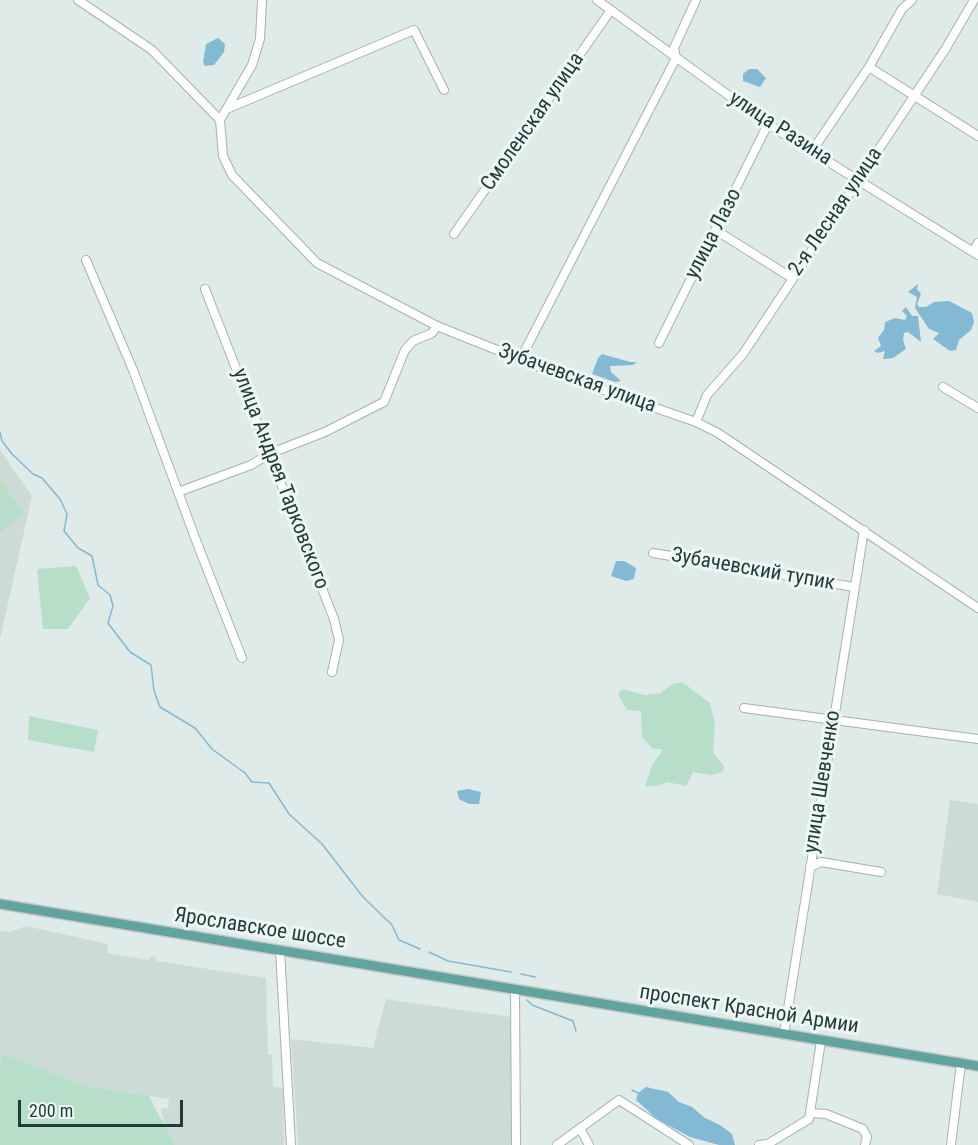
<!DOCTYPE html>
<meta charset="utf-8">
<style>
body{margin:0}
#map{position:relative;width:978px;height:1145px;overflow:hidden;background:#dfebe8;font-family:"Roboto Condensed",sans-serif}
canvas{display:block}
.scale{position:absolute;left:18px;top:1100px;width:165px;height:27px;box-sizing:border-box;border:3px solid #1f3c39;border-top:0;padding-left:8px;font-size:18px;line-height:21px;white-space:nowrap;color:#1f3c39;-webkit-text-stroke:4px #eff7f5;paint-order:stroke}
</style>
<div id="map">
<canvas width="978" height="1145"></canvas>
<div class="scale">200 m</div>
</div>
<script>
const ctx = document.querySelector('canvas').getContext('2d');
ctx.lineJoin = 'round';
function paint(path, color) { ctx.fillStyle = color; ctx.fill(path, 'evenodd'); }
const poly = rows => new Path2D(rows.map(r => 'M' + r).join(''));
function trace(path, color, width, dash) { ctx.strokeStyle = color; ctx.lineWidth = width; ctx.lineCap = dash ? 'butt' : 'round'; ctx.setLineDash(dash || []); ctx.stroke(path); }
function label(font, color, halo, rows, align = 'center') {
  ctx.font = font + ' "Roboto Condensed",sans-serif'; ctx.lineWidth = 6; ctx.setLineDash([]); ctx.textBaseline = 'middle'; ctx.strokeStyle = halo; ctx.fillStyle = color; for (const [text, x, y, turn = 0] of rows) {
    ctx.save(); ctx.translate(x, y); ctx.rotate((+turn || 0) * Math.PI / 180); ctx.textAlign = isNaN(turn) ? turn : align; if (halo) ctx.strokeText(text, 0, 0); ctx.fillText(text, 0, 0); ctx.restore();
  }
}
const built = poly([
 [0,450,32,496,0,639],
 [950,800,978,804,978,902,937,894],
 [26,926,108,944,107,953,149,960,151,956,156,957,157,961,266,978,268,1055,272,1055,273,1087,283,1088,284,1145,175,1145,164,1124,161,1109,168,1108,169,1099,86,1086,3,1053,0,1066,0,931,10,932],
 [386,999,511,1017,512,1145,298,1145,291,1039,373,1048]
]);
const green = poly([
 [0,481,24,514,0,532],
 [76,566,90,598,68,629,43,629,37,569],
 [682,682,710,703,715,724,713,753,724,766,723,772,711,775,693,772,686,786,667,782,657,786,645,786,652,765,663,750,652,748,642,737,641,711,627,710,618,695,622,689,645,695,661,693,672,684],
 [29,716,98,730,94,752,28,740],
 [3,1053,86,1086,149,1096,175,1145,0,1145,0,1066]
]);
const water = poly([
 [218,38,225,44,224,52,214,65,205,66,203,62,206,44],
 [749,69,757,69,766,78,760,87,743,81,743,74],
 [918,284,917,289,921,294,917,304,919,307,926,307,934,302,949,301,972,313,974,322,971,330,959,340,956,350,950,351,933,339,939,333,929,329,915,308,917,297,908,292],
 [906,307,912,316,918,316,921,342,908,332,904,333,903,340,906,349,893,358,883,359,885,351,877,353,874,351,881,346,878,338,884,330,885,322,895,318,905,320,907,316,902,311],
 [602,354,630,362,637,362,633,365,610,366,611,372,621,381,615,382,592,374,598,358],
 [616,561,624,561,636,568,634,579,626,581,611,576],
 [468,789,481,792,479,804,469,804,459,799,457,791],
 [646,1087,668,1092,679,1102,692,1107,705,1118,720,1125,732,1134,735,1145,719,1145,690,1137,657,1119,636,1100,638,1093]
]);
const stream = poly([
 [0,432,2,441,12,454,33,474,42,478,60,499,67,514,64,531,78,548,92,556,98,585,110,595,113,606,108,623,130,652,151,665,154,691,160,707,195,728,212,749,245,773,252,782,269,783,289,814,322,844,363,897,392,925,399,940,420,949],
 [429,952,448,961,511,972],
 [521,974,535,977],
 [527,1000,532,1005,573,1021,576,1031],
 [632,1090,638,1093]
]);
const minor = poly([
 [78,0,152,50,220,120],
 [597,0,768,124,978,255],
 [869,67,978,136],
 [229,108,414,30,444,90],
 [220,120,223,156,232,175,317,263,437,326,552,372,696,422,718,433,978,608],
 [220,120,252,65,260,39,262,0],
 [812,151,869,67,902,9,912,0],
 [717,231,792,278],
 [454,234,611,10],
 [973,251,978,243],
 [86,260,133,370,197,543,242,658],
 [205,289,334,619,339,640,332,672],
 [659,343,768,124],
 [520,360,676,58,674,48,696,0],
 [943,387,978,408],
 [696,422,707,395,743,354,946,48,974,0],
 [178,492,251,465,271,453,325,432,384,402,405,350,413,341,432,333,437,326],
 [653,553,854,587],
 [744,708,978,739],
 [810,867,821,862,881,872],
 [280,950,291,1145],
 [515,989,516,1145],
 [784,1034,864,530],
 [810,1113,826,1114,863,1129,867,1137,865,1145],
 [580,1128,589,1145],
 [557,1145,619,1100,689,1145],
 [759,1145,768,1144,809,1119,821,1041],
 [951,1145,961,1063]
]);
const major = poly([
 [0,904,978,1066]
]);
const streetNames = [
 ["Смоленская улица",533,122,-55],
 ["улица Разина",780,129,33],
 ["2-я Лесная улица",836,212,-56],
 ["улица Лазо",714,234,-63],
 ["Зубачевская улица",577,379,20],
 ["улица Андрея Тарковского",280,479,69],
 ["Зубачевский тупик",753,570,10],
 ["улица Шевченко",823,782,-81],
 ["Ярославское шоссе",260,929,9],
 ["проспект Красной Армии",749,1010,9]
];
paint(built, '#cddbd7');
paint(green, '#b6dec8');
paint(water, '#83b9d3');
trace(stream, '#83b9d3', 1.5);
trace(minor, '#a2b3b0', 10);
trace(major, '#c0c8c8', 12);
trace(minor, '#fff', 8);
trace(major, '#61a39e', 9);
label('21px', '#1f3c39', '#eff7f5', streetNames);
</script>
